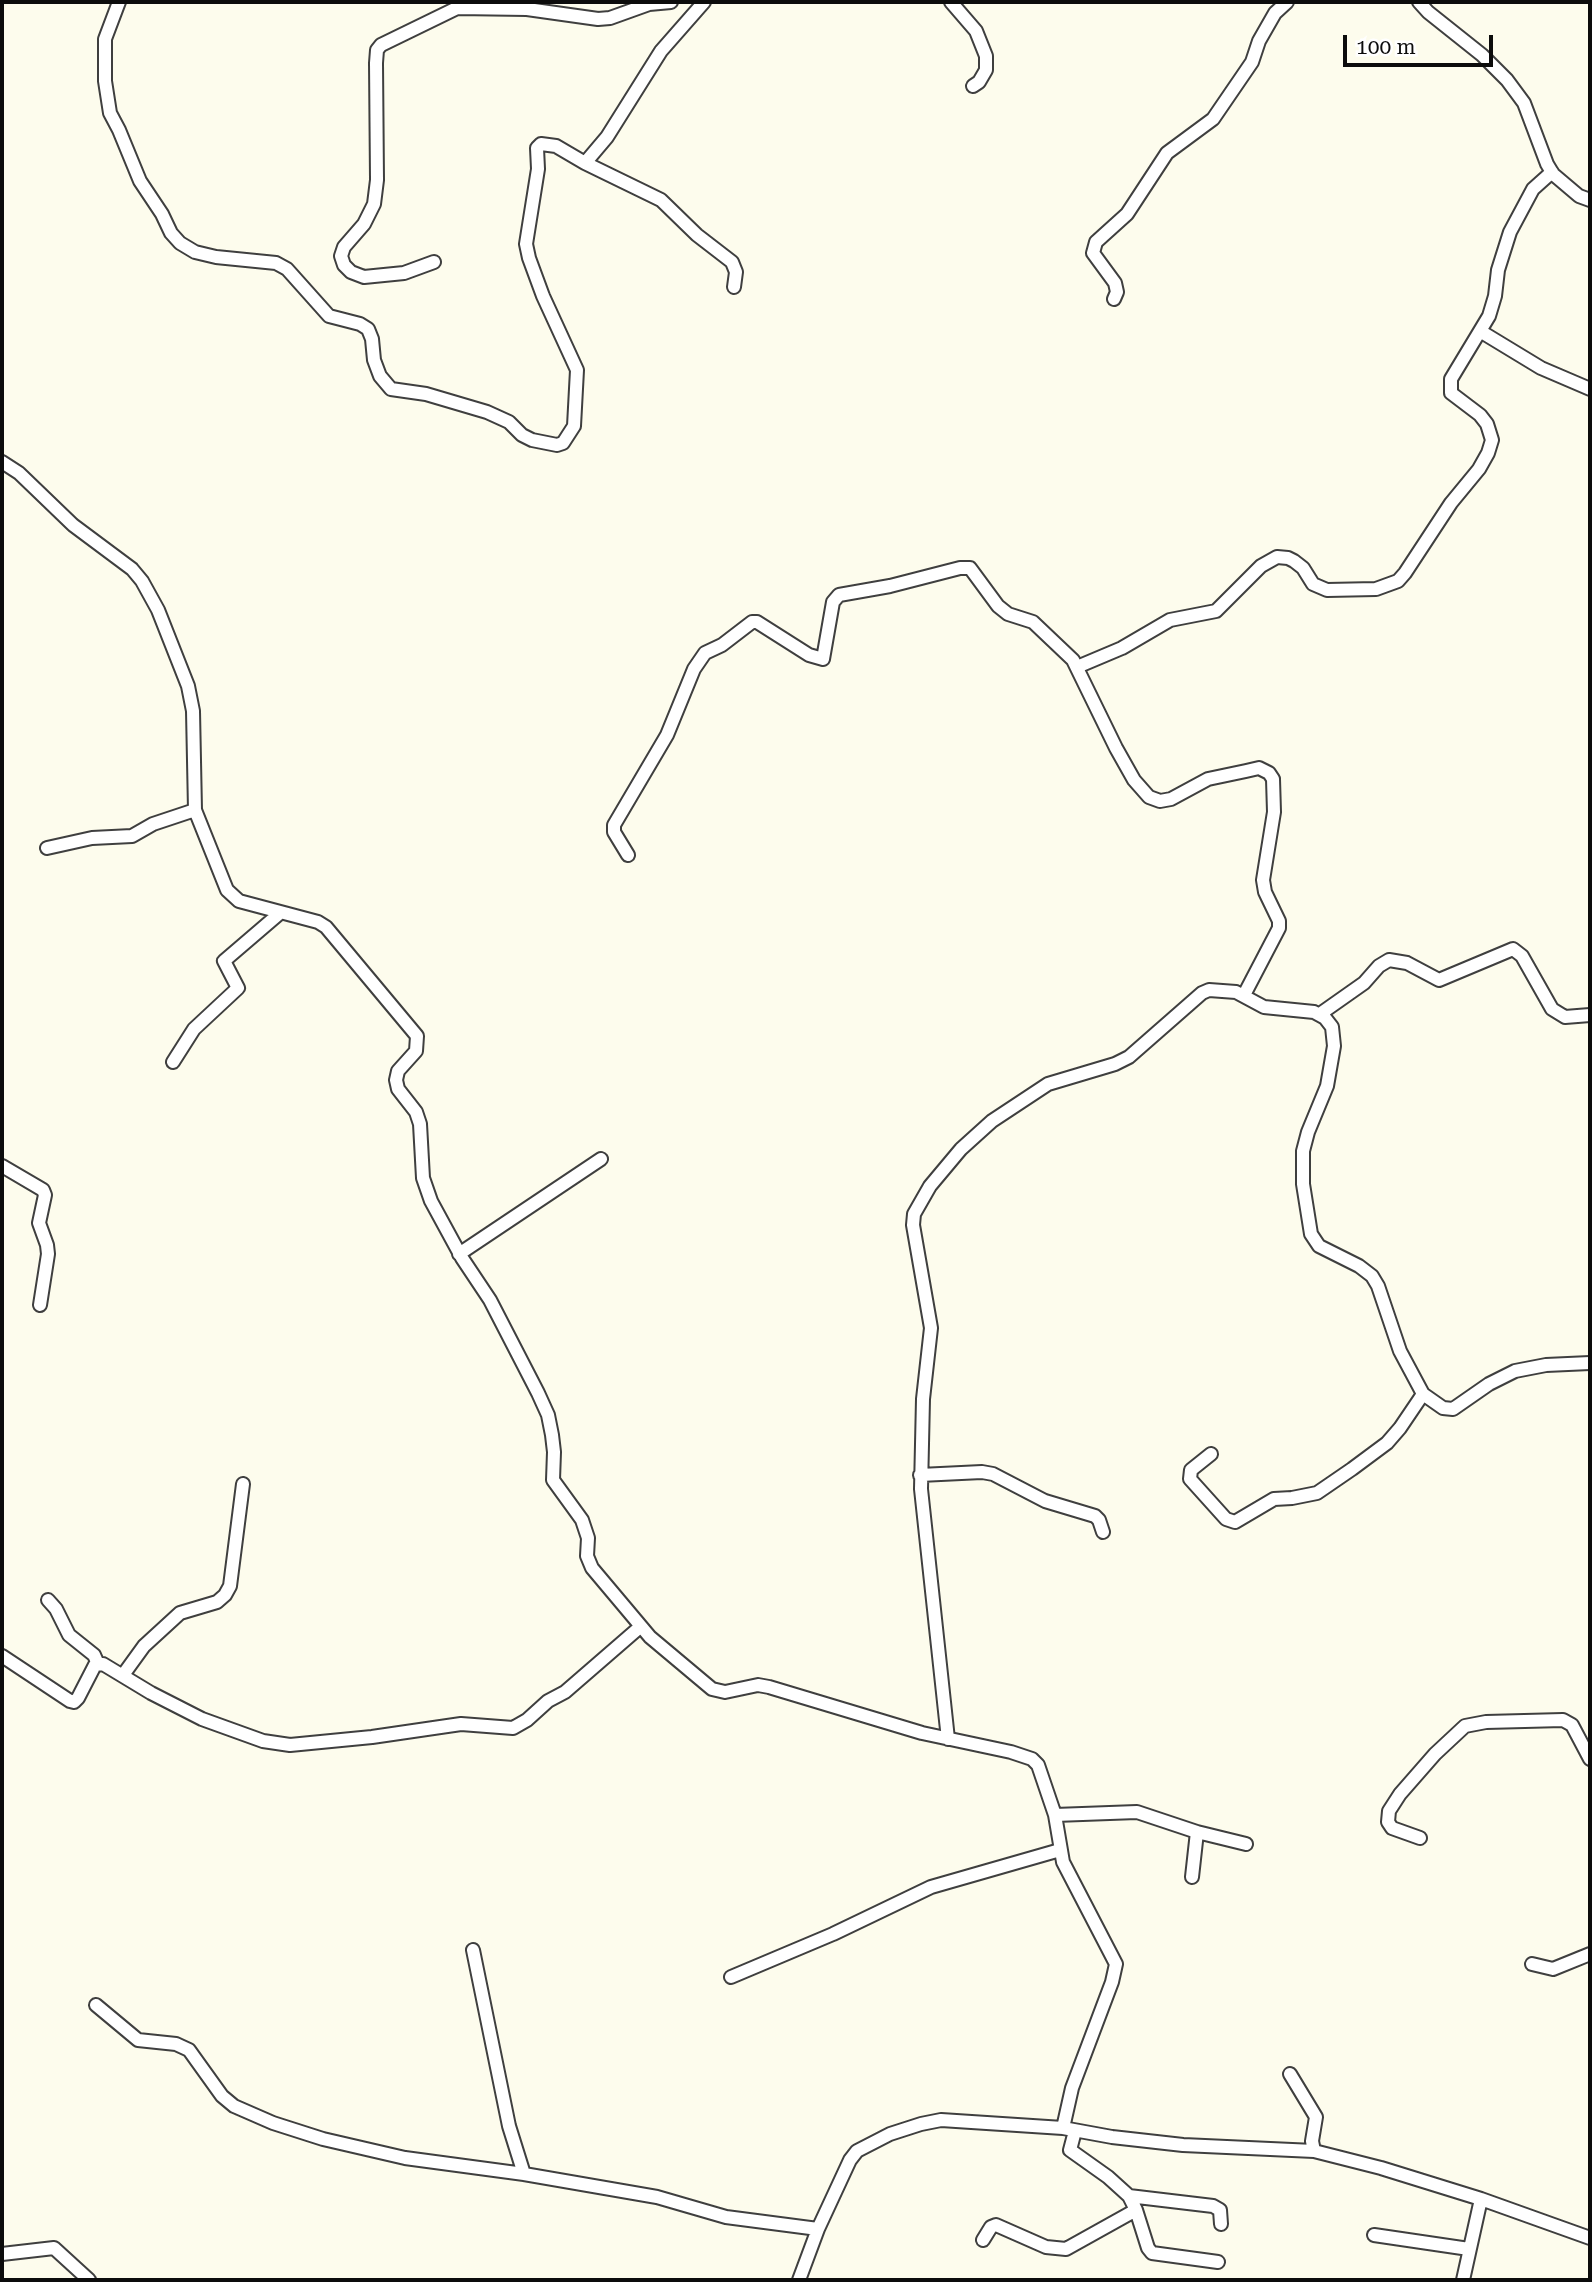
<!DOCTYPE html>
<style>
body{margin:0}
#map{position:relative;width:1592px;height:2282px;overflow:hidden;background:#fdfced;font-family:"Roboto Serif",serif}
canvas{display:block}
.frame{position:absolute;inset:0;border:4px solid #0c0c0c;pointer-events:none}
.scale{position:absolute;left:1343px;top:35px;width:150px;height:32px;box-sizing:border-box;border:4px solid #0c0c0c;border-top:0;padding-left:9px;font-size:21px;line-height:24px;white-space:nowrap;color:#0c0c0c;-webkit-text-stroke:5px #fff;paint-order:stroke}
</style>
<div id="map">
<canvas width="1592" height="2282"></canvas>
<div class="frame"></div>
<div class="scale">100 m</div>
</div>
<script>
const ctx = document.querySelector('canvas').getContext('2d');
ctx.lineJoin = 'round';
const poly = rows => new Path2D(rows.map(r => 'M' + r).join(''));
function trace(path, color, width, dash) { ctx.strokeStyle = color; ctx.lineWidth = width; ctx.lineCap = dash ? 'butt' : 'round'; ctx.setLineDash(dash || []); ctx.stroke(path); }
const minor = poly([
 [119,2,105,39,105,81,110,113,119,130,140,181,162,214,171,233,180,243,195,252,216,257,276,263,287,269,329,316,360,324,368,329,372,339,374,360,380,376,391,389,426,394,487,412,509,422,522,435,532,440,557,445,563,443,574,426,577,370,543,296,529,258,526,244,538,169,537,148,541,144,556,146,585,163,607,137,661,51,704,2],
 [951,2,976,31,986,56,986,70,979,82,973,86],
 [1419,2,1428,12,1482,55,1507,80,1524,103,1547,164,1553,174,1579,196,1590,200],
 [585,163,661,200,697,235,732,262,736,272,734,287],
 [434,262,404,273,364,277,351,272,344,265,341,256,344,247,364,224,374,204,377,180,376,63,377,50,381,45,457,8,527,9,598,19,610,18,649,4,671,2],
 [1114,299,1117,292,1115,283,1093,253,1096,242,1127,214,1167,153,1213,119,1252,62,1259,41,1275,13,1287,2],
 [1480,331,1541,368,1590,389],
 [2,462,19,473,73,525,132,569,142,581,158,610,188,686,193,711,195,810,227,890,239,901,318,922,326,927,417,1036,416,1051,398,1071,396,1080,398,1089,416,1112,420,1124,423,1178,431,1201,462,1258,490,1300,538,1393,548,1415,552,1435,554,1452,553,1480,582,1520,588,1538,587,1556,592,1568,650,1637,712,1689,725,1692,758,1685,769,1687,922,1733,1011,1752,1032,1759,1038,1765,1055,1815,1063,1862,1116,1964,1112,1982,1072,2088,1063,2128],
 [1077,667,1122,648,1170,620,1216,611,1261,566,1277,557,1288,558,1294,561,1303,568,1313,584,1327,590,1376,589,1398,581,1405,573,1451,503,1479,469,1488,453,1492,440,1487,424,1480,415,1451,393,1451,379,1489,316,1495,296,1498,270,1510,232,1533,189,1552,172],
 [47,848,92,838,132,836,153,824,195,810],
 [628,855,614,832,614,825,667,735,694,669,705,653,722,645,752,622,757,622,809,655,823,659,833,602,839,595,890,586,960,568,970,568,998,606,1008,614,1033,622,1073,660,1116,748,1134,780,1149,797,1160,801,1171,799,1208,779,1246,771,1259,768,1269,773,1273,779,1274,812,1263,880,1265,892,1279,921,1279,928,1244,995],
 [1320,1014,1364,983,1379,966,1389,960,1407,963,1439,980,1513,949,1522,956,1552,1009,1565,1017,1590,1015],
 [173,1062,194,1029,238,988,224,961,280,913],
 [2,1166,43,1190,45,1195,39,1223,47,1245,48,1254,40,1305],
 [459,1254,601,1159],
 [1211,1454,1191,1470,1190,1479,1226,1519,1235,1522,1274,1499,1292,1498,1317,1493,1352,1469,1387,1443,1400,1428,1423,1394],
 [920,1475,982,1472,993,1474,1045,1501,1095,1516,1099,1520,1103,1532],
 [48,1600,56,1609,69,1635,94,1655,98,1664],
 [2,1656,70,1701,74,1702,78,1698,95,1665,103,1664,151,1693,202,1719,263,1741,290,1745,372,1737,461,1724,513,1728,527,1720,548,1701,565,1692,640,1627],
 [123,1675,144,1646,180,1613,217,1602,225,1595,230,1586,243,1484],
 [948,1739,921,1489,923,1399,931,1328,913,1225,914,1214,930,1186,961,1149,992,1121,1048,1084,1115,1064,1129,1057,1202,993,1209,990,1236,992,1264,1007,1314,1012,1325,1018,1332,1027,1334,1046,1327,1086,1308,1132,1303,1151,1303,1184,1311,1234,1319,1246,1359,1266,1372,1276,1378,1286,1400,1351,1423,1394,1443,1408,1453,1409,1489,1384,1515,1371,1546,1365,1590,1363],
 [1055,1815,1137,1812,1197,1832,1192,1877],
 [1197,1832,1246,1844],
 [1420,1838,1392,1828,1388,1822,1389,1811,1400,1794,1435,1754,1465,1726,1486,1722,1563,1720,1572,1725,1590,1759],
 [473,1950,509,2126,524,2174],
 [1532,1964,1553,1969,1590,1954],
 [731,1977,833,1934,931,1887,1060,1850],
 [96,2005,138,2040,176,2044,189,2050,222,2096,234,2106,273,2123,323,2139,405,2158,524,2174,657,2197,726,2217,818,2229],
 [1290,2074,1316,2117,1312,2141,1314,2151],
 [1075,2131,1070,2150,1108,2177,1129,2196,1136,2210,1148,2248,1152,2253,1218,2262],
 [1129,2196,1213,2206,1220,2210,1221,2224],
 [1374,2235,1469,2249],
 [983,2240,991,2227,996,2225,1046,2247,1066,2249,1136,2210],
 [2,2254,54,2248,89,2280],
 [799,2280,818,2229,850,2160,857,2151,890,2134,921,2124,941,2120,1063,2128,1112,2137,1183,2145,1314,2151,1381,2168,1481,2199,1590,2238],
 [1463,2280,1481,2199]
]);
trace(minor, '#3f3f3f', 16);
trace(minor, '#fff', 12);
</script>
